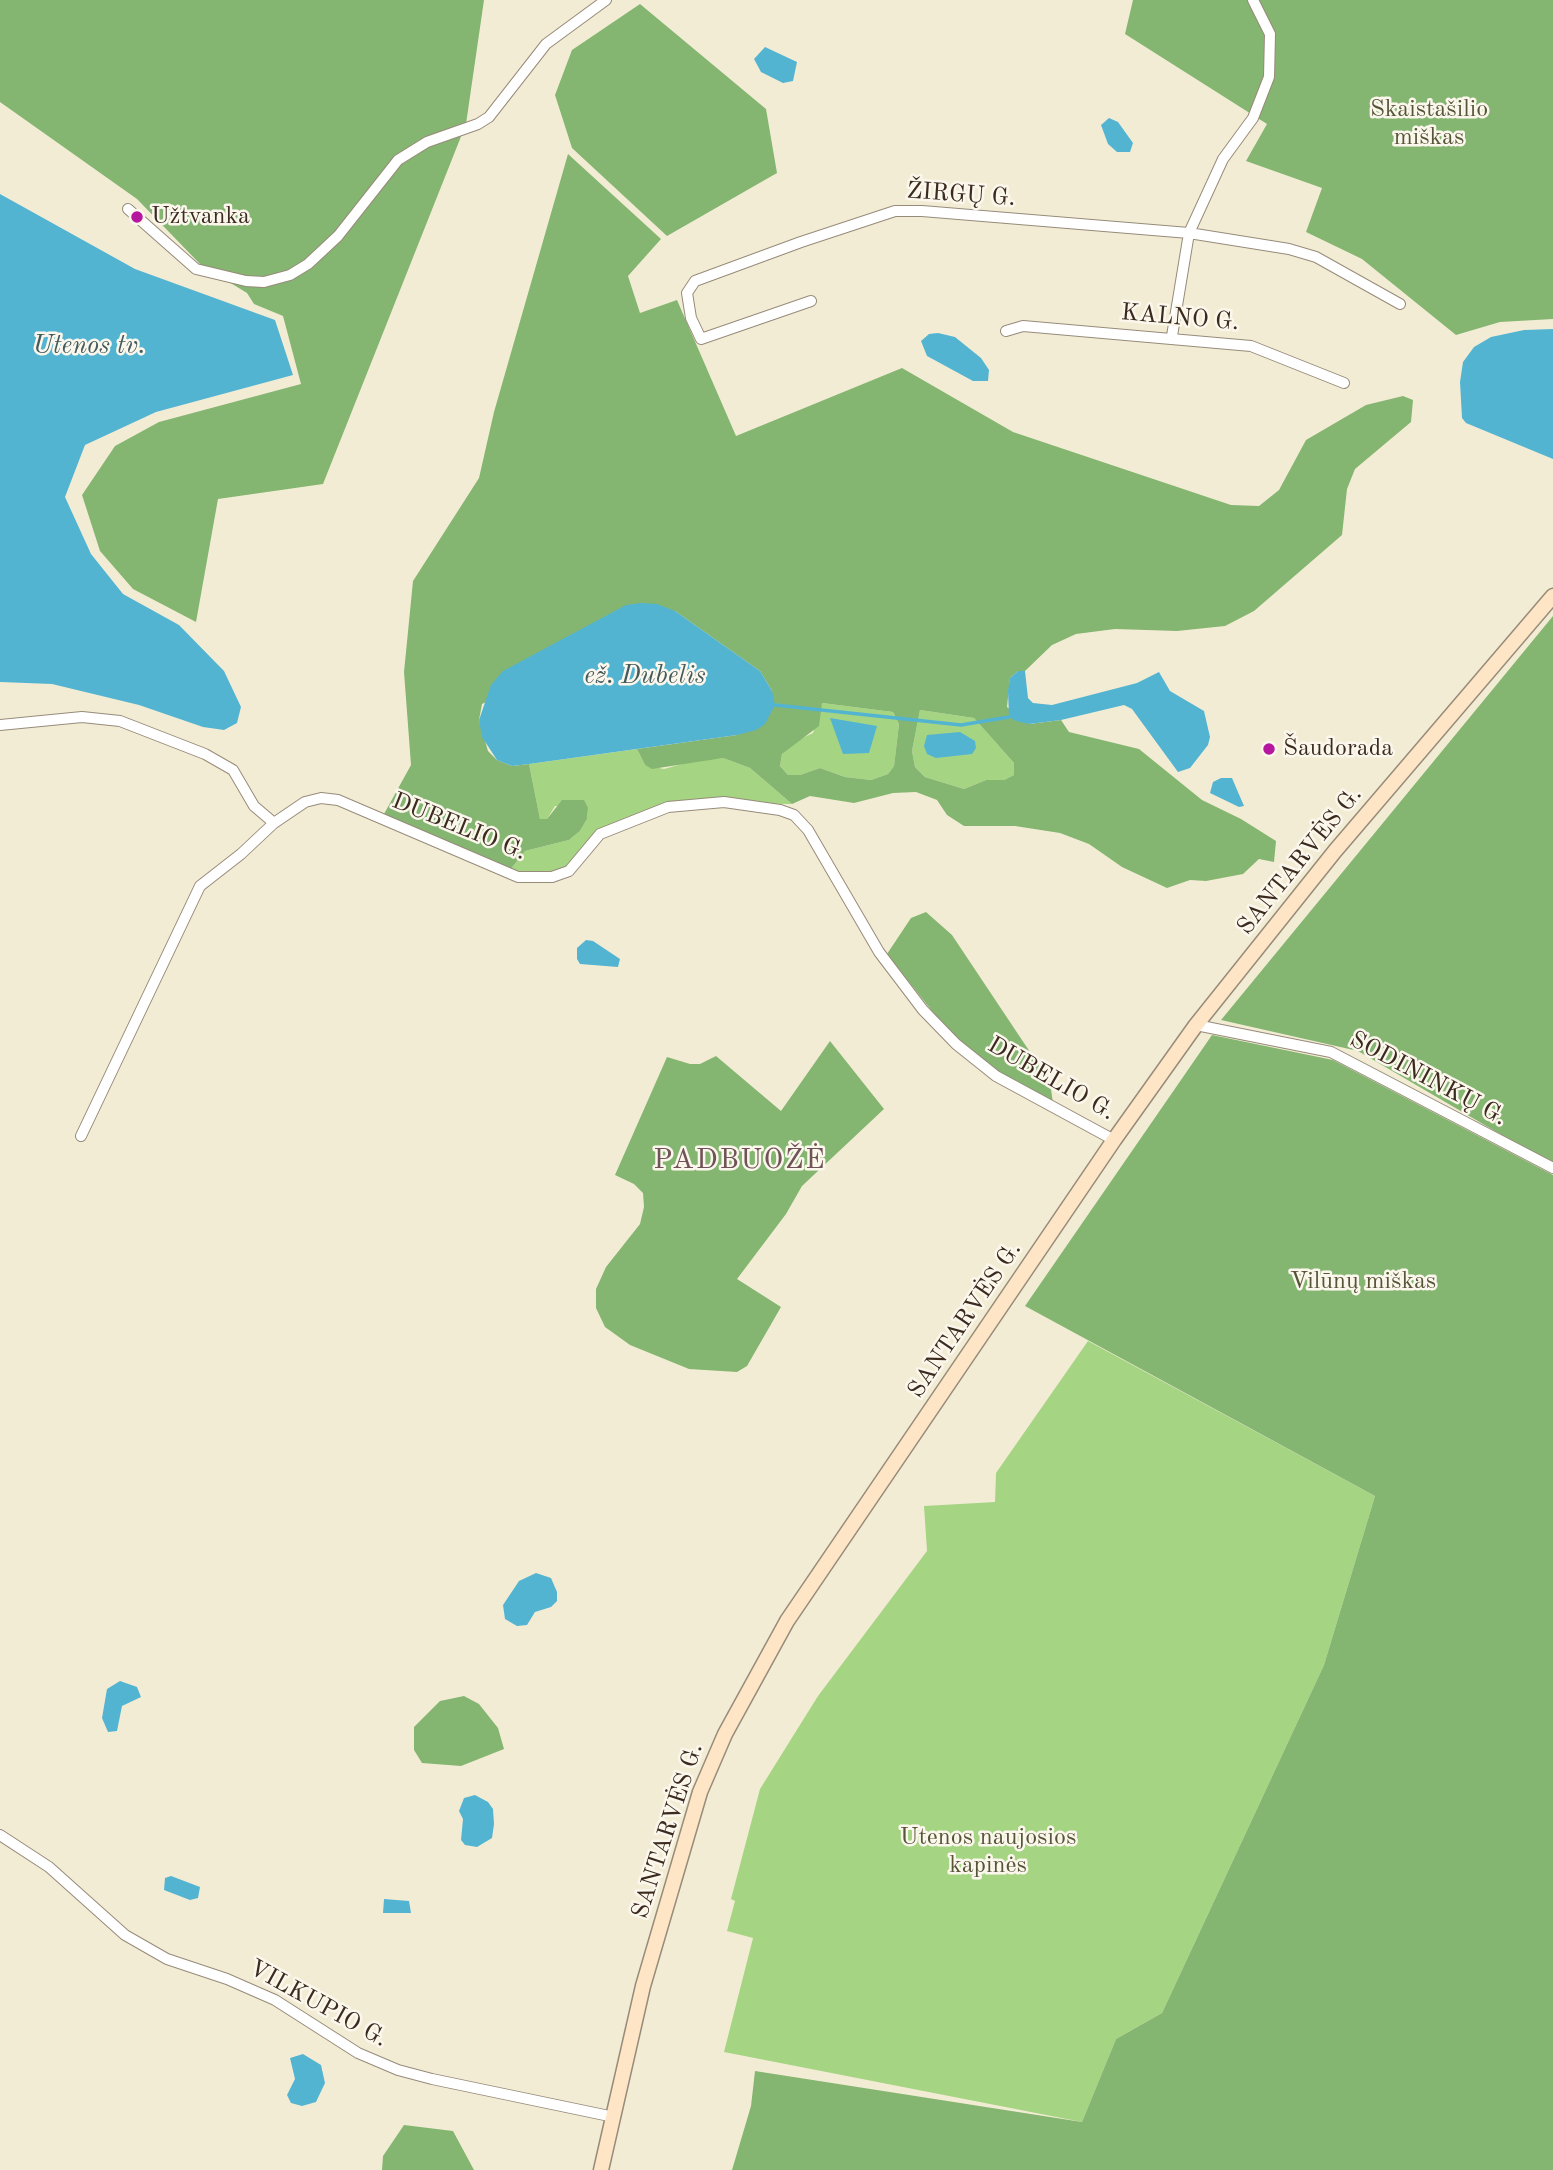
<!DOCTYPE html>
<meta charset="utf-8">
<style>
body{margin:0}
canvas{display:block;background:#f3ecd5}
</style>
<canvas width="1553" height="2170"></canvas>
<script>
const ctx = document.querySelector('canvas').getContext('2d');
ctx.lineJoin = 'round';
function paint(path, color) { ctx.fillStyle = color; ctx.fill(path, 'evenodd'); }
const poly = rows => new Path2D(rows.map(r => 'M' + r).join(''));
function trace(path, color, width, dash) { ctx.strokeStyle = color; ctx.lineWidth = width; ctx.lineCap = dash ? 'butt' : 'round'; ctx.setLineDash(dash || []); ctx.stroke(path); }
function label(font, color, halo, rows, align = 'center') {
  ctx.font = font + ' "Old Standard TT",serif'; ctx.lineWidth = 5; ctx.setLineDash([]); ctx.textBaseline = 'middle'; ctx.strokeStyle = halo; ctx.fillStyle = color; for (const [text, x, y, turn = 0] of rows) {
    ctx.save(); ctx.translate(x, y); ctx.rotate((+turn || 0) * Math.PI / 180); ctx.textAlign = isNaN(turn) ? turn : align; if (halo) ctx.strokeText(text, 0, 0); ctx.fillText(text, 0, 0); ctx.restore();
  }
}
const green = poly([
 [822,703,893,712,899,724,894,766,888,774,871,780,845,777,820,768,800,775,788,775,780,766,782,754,798,740,813,733],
 [920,710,974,718,1014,763,1014,775,1004,780,986,780,964,789,925,777,915,767,912,751],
 [637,749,645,765,664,769,697,760,723,758,750,768,792,804,669,803,595,832,570,864,560,871,550,874,510,870,525,851,569,840,580,831,587,819,588,808,555,806,547,819,540,819,529,764],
 [1088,1341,1375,1496,1324,1665,1162,2013,1116,2039,1082,2122,724,2052,753,1938,727,1931,735,1901,731,1899,760,1789,818,1696,927,1551,924,1506,995,1502,996,1473]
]);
const forest = poly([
 [0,0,484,0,466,124,323,484,218,499,196,622,133,589,100,551,82,495,115,446,159,422,301,384,283,316,254,304,247,293,201,265,137,199,0,102],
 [1133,0,1553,0,1553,319,1500,322,1456,335,1362,259,1306,232,1322,188,1246,161,1267,124,1125,34],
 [640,4,766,109,777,173,667,236,572,148,555,95,572,50],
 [568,154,661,239,628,276,640,313,677,300,736,436,902,368,1013,432,1231,505,1259,506,1279,490,1306,440,1366,405,1403,396,1413,400,1411,422,1355,469,1347,489,1342,535,1254,611,1225,626,1177,631,1115,629,1076,634,1052,645,1025,671,1018,671,1010,678,1007,707,1029,724,1061,720,1069,732,1139,749,1202,800,1241,819,1276,841,1274,862,1259,859,1243,874,1206,881,1190,880,1167,888,1122,867,1089,844,1060,833,1015,826,964,826,947,815,937,800,916,792,893,793,854,803,810,796,792,804,750,768,723,758,652,769,645,765,637,749,737,735,772,691,760,671,675,611,482,704,479,720,488,751,497,760,512,766,529,764,540,819,547,819,562,800,584,800,588,808,587,819,580,831,569,840,525,851,510,870,384,814,411,765,404,672,413,581,479,478,494,412],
 [822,703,893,712,899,724,894,766,888,774,871,780,845,777,820,768,800,775,788,775,780,766,782,754,819,726],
 [920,710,974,718,1014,763,1014,775,1004,780,986,780,964,789,925,777,915,767,912,751],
 [1553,616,1553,1165,1358,1051,1221,1020],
 [926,912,952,935,1050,1082,1053,1103,997,1071,951,1035,887,954,911,918],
 [1212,1035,1333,1060,1553,1175,1553,2170,732,2170,751,2106,755,2071,1082,2122,1116,2039,1162,2013,1324,1665,1375,1496,1025,1306],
 [830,1041,884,1109,802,1186,786,1214,737,1279,781,1307,747,1366,737,1372,689,1369,630,1345,605,1327,596,1308,596,1289,606,1267,640,1224,644,1207,643,1193,634,1184,615,1175,667,1057,690,1064,700,1064,716,1056,781,1111],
 [464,1696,479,1704,498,1728,504,1749,461,1766,422,1763,414,1750,414,1727,440,1701],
 [404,2125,453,2131,474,2170,382,2170,383,2156]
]);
const water = poly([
 [765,47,797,62,793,81,783,83,761,72,754,59],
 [1109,118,1118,122,1133,143,1130,152,1117,152,1108,144,1101,125],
 [0,194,135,269,275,320,293,375,156,412,85,445,65,497,91,554,123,594,179,625,224,671,241,707,237,723,224,730,203,727,139,705,52,684,0,682],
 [1553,329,1553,459,1466,423,1462,418,1460,382,1463,362,1474,347,1491,337,1524,330],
 [938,333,955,337,981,358,989,370,988,381,973,381,927,356,921,341,929,334],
 [641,603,657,604,675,611,760,671,772,691,775,705,765,724,756,730,737,735,529,764,512,766,497,760,482,737,479,720,491,685,503,671,626,605],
 [1018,671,1025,671,1028,698,1033,703,1052,705,1137,683,1159,672,1170,691,1204,711,1210,737,1208,745,1190,768,1178,772,1132,709,1124,705,1061,720,1029,724,1016,721,1009,717,1008,691,1010,678],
 [830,718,877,726,869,753,843,754],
 [960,732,975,741,976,748,972,754,936,758,927,754,924,746,927,735],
 [1221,778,1232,778,1244,806,1239,807,1210,793,1213,782],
 [586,940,593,941,620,959,618,967,580,964,577,959,577,948],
 [536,1573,551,1578,557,1592,557,1601,551,1607,535,1612,527,1625,517,1626,505,1619,503,1605,519,1581],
 [120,1681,137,1687,141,1697,122,1706,117,1731,108,1732,102,1718,107,1689],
 [475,1795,488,1802,493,1809,494,1824,492,1838,477,1847,465,1845,461,1840,463,1819,459,1811,464,1798],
 [171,1876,200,1887,198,1898,190,1900,164,1890,165,1878],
 [384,1899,409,1901,411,1913,383,1913],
 [303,2054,321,2065,325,2083,316,2102,302,2106,291,2103,287,2095,295,2079,290,2058]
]);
const stream = poly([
 [775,705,961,725,1009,717]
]);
const minor = poly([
 [128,209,196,269,246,281,264,282,290,275,308,264,338,236,398,160,427,142,478,124,489,117,546,44,606,0],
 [811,301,701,339,691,318,687,293,695,281,801,242,895,211,922,211,1189,233,1289,249,1316,257,1400,304],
 [1006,331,1023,326,1251,346,1344,383],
 [1172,336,1189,233,1223,159,1253,118,1269,77,1270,34,1253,0],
 [0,725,82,717,120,721,205,754,233,770,254,806,274,823,305,802,321,798,338,800,518,877,552,877,569,871,600,834,668,807,724,802,780,810,794,815,808,830,879,952,923,1010,956,1044,996,1076,1114,1140],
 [1196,1025,1331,1052,1553,1168],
 [81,1136,200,886,241,854,274,823],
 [0,1835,49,1867,125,1935,167,1959,227,1979,275,2000,358,2053,398,2070,432,2079,614,2117]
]);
const secondary = poly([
 [601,2170,643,1986,700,1792,725,1734,787,1621,1114,1140,1196,1025,1335,851,1553,596]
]);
const markers = [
 [137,217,7,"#b5179e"],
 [1269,749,7,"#b5179e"]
];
const parkNames = [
 ["Skaistašilio",1429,110],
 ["miškas",1429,138],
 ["Vilūnų miškas",1363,1282],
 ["Utenos naujosios",988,1838],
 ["kapinės",988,1866]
];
const streetNames = [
 ["ŽIRGŲ G.",961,195,4],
 ["KALNO G.",1180,318,5],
 ["DUBELIO G.",459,827,22],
 ["SANTARVĖS G.",1300,861,-51],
 ["DUBELIO G.",1051,1079,30],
 ["SODININKŲ G.",1428,1079,28],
 ["SANTARVĖS G.",965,1320,-56],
 ["SANTARVĖS G.",668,1831,-72],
 ["VILKUPIO G.",318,2004,29]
];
const poiNames = [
 ["Užtvanka",151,217],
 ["Šaudorada",1283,749]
];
const waterNames = [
 ["Utenos tv.",89,346],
 ["ež. Dubelis",645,676]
];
const quarterNames = [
 ["PADBUOŽĖ",740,1161]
];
paint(green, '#a5d583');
paint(forest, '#84b671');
paint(water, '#53b4d2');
trace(stream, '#53b4d2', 3.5);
trace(minor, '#978b7a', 12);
trace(secondary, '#978b7a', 17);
trace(minor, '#fff', 10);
trace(secondary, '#fde5c5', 14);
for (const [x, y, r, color] of markers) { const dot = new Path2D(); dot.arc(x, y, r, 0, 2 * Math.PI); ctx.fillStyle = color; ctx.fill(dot); trace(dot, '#fbf7ec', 2.5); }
label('24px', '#565537', '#fbf7ec', parkNames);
label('24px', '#3b2a1e', '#fbf7ec', streetNames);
label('24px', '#3b2a1e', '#fbf7ec', poiNames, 'left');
label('italic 26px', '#435a5d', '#fbf7ec', waterNames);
ctx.letterSpacing = '2px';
label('28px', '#705356', '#fbf7ec', quarterNames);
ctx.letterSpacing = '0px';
</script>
